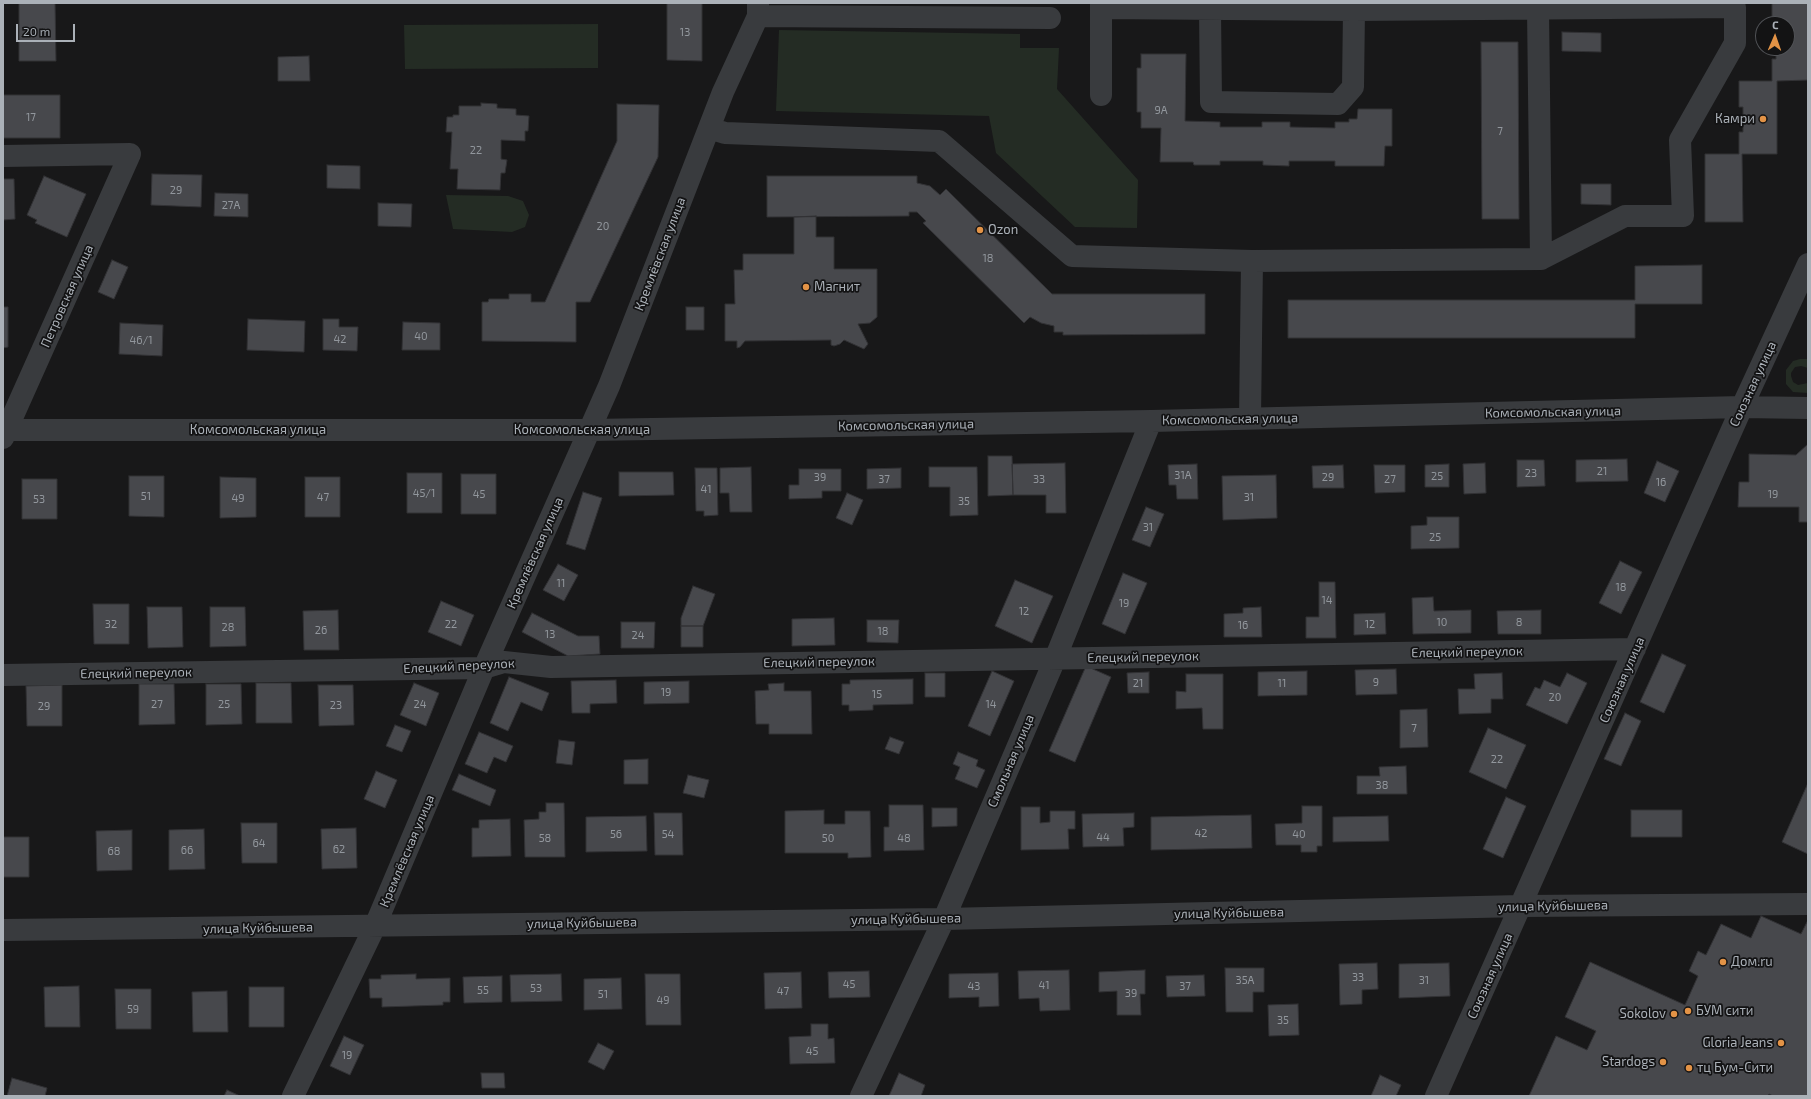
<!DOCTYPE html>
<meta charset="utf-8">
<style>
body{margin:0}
#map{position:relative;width:1811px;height:1099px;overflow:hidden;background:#181819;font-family:"Exo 2",sans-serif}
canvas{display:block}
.frame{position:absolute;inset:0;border:4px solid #abb1b8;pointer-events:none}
.north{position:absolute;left:1755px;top:16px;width:40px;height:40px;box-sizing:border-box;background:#131314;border:1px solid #505256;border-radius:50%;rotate:2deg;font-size:11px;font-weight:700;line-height:16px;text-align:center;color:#abb1b8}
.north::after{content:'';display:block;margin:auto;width:14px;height:18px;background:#e39346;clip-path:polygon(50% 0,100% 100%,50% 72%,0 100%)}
.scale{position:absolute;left:16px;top:24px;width:59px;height:18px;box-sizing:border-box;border:2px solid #abb1b8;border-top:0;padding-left:5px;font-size:12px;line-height:14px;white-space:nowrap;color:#abb1b8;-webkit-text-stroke:3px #131314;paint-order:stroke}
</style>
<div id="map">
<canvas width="1811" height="1099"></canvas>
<div class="frame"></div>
<div class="north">С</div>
<div class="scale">20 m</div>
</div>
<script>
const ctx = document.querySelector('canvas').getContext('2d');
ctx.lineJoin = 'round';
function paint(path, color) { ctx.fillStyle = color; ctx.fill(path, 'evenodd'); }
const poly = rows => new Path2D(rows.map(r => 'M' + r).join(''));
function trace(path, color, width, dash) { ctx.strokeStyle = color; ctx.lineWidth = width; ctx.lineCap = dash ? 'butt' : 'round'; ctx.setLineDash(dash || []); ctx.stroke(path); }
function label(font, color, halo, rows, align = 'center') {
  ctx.font = font + ' "Exo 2",sans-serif'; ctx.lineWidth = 3.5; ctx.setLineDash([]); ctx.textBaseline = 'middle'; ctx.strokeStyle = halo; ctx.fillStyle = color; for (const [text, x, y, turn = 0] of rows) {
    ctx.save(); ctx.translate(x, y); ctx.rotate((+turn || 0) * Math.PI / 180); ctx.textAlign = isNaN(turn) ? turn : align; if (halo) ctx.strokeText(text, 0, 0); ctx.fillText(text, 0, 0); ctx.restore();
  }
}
const green = poly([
 [598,24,598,68,405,69,404,25],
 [779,30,1020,34,1020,48,1059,48,1057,89,1138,180,1137,228,1075,227,996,153,989,116,776,111],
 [446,195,508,196,523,201,529,215,525,227,512,232,453,229],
 [1800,359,1808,359,1808,368,1801,366,1795,367,1791,373,1791,376,1793,382,1798,385,1808,383,1808,393,1793,392,1786,384,1786,370,1793,361]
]);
const building = poly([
 [19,3,55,3,56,61,19,61,19,3],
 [667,3,702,3,702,61,667,60,667,3],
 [1772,3,1808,3,1808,80,1777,81,1777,154,1742,154,1743,222,1705,222,1705,154,1739,154,1739,132,1743,132,1743,107,1739,107,1739,81,1772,81,1772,59,1776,59,1776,48,1787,48,1787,24,1772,24,1772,3],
 [1562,32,1601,33,1601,52,1562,51,1562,32],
 [1481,42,1518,42,1519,219,1482,219,1481,42],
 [1141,54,1186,54,1185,121,1220,122,1220,127,1262,127,1262,122,1290,122,1290,127,1335,128,1335,122,1349,122,1349,119,1357,119,1358,109,1392,109,1392,146,1385,146,1384,166,1335,166,1335,161,1289,161,1289,166,1263,165,1263,161,1220,161,1220,165,1194,165,1193,162,1160,162,1161,128,1141,128,1141,112,1137,112,1137,68,1141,68,1141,54],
 [309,56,310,81,278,81,278,57,309,56],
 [3,95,60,95,60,138,3,138,3,95],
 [481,103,497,104,497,108,516,109,516,115,529,116,528,131,525,131,525,141,501,140,501,159,507,160,505,173,501,173,500,190,457,189,458,169,450,169,452,132,446,132,447,117,453,117,453,115,459,115,459,106,481,106,481,103],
 [617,104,659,105,658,157,590,302,576,302,576,342,482,341,482,302,488,302,489,299,509,299,509,294,531,294,531,302,545,302,617,141,617,104],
 [327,165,360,166,360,189,327,188,327,165],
 [152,174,202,175,201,207,151,205,152,174],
 [44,176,86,194,67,237,35,223,37,220,27,215,44,176],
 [767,176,917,176,917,183,930,186,940,195,946,189,1052,294,1205,294,1205,334,1063,335,1063,332,1054,332,1054,326,1041,323,1030,317,1024,323,923,223,926,221,917,212,909,212,909,216,767,217,767,176],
 [3,179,14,179,15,219,3,220,3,179],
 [1581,184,1611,184,1611,205,1581,204,1581,184],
 [215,193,248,194,248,217,214,216,215,193],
 [378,203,412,204,411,227,378,226,378,203],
 [816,216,816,237,834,237,834,269,877,269,877,317,870,323,858,324,868,344,864,349,844,340,840,344,834,346,831,345,831,340,745,341,740,347,737,348,737,341,725,341,725,304,735,304,734,270,743,270,743,254,794,254,794,217,816,216],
 [112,260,128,267,114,299,98,292,112,260],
 [1702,265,1702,304,1635,304,1635,338,1288,338,1288,300,1635,300,1635,266,1702,265],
 [3,307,8,307,8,347,3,348,3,307],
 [686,307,704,307,704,330,686,330,686,307],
 [248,319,305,321,304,352,247,350,248,319],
 [323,319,339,319,339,327,358,327,357,351,323,350,323,319],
 [403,322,440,323,440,350,402,350,403,322],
 [120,323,163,325,162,356,119,354,120,323],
 [1808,444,1808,522,1799,522,1799,507,1738,507,1739,482,1749,482,1749,454,1796,455,1808,444],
 [988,456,1012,456,1013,495,988,496,988,456],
 [1627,459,1628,481,1576,482,1576,460,1627,459],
 [1517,460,1544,460,1545,486,1517,487,1517,460],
 [1657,461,1679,471,1665,502,1644,493,1657,461],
 [1065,463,1066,513,1046,513,1046,495,1013,495,1012,464,1065,463],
 [1485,463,1486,493,1464,494,1463,464,1485,463],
 [1197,464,1198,499,1177,499,1176,485,1169,485,1168,465,1197,464],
 [1449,464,1449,487,1425,487,1425,465,1449,464],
 [1343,465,1344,488,1313,488,1312,466,1343,465],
 [1374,465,1405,465,1405,492,1375,493,1374,465],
 [751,467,752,512,730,512,729,493,720,493,720,468,751,467],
 [929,467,977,467,978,515,950,516,950,487,929,487,929,467],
 [695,468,717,468,718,515,704,516,704,511,696,511,695,468],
 [901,468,901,488,867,489,867,469,901,468],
 [799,469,841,469,841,491,822,491,822,498,789,499,789,485,799,485,799,469],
 [619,472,673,472,674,495,619,496,619,472],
 [407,473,442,473,442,513,407,513,407,473],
 [461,474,496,474,496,514,461,514,461,474],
 [1276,475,1277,518,1223,520,1222,476,1276,475],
 [129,476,164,476,164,517,129,516,129,476],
 [220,477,256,478,256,517,220,518,220,477],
 [305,477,340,477,340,517,305,517,305,477],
 [22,479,57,479,57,519,22,519,22,479],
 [583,492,602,498,585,550,566,544,583,492],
 [847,493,863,500,852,525,836,518,847,493],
 [1146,507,1164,514,1150,547,1132,540,1146,507],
 [1427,517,1459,517,1459,548,1411,549,1411,526,1427,525,1427,517],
 [1620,561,1642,572,1621,614,1599,603,1620,561],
 [558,564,578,575,564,601,543,590,558,564],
 [1123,573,1147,583,1125,634,1102,624,1123,573],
 [1015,580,1053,596,1032,643,995,626,1015,580],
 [1319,582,1335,582,1336,638,1306,638,1306,617,1319,617,1319,582],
 [693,586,715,594,703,626,681,626,681,618,693,586],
 [1433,597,1434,611,1471,610,1471,633,1413,634,1412,598,1433,597],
 [441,601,474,615,461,646,428,632,441,601],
 [93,604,129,604,129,644,94,644,93,604],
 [147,607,182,607,183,647,148,648,147,607],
 [210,607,245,607,246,646,210,647,210,607],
 [1261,607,1262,637,1224,637,1224,614,1243,613,1243,608,1261,607],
 [338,610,339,650,304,650,303,611,338,610],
 [1541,610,1541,634,1498,634,1497,611,1541,610],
 [532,613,578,636,599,636,600,654,568,656,522,632,532,613],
 [1385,613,1386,634,1354,635,1354,614,1385,613],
 [834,618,835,645,792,646,792,619,834,618],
 [867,620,899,620,898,643,867,642,867,620],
 [621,622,655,622,654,648,621,648,621,622],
 [681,626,703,626,703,647,681,647,681,626],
 [1662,654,1686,665,1664,713,1640,702,1662,654],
 [1086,666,1111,677,1075,762,1049,751,1086,666],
 [1396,669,1397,694,1356,695,1355,670,1396,669],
 [992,671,1014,681,990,736,968,726,992,671],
 [1307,671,1307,695,1258,696,1258,672,1307,671],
 [1149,672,1149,693,1128,693,1127,673,1149,672],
 [925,673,945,673,945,697,925,697,925,673],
 [1502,673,1503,699,1491,699,1491,713,1459,714,1458,689,1475,689,1474,674,1502,673],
 [1567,673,1587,683,1567,724,1526,705,1535,687,1540,689,1544,680,1560,687,1567,673],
 [1186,674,1223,674,1223,729,1203,729,1202,708,1176,709,1176,691,1186,692,1186,674],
 [509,677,549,693,542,711,521,702,508,731,490,723,509,677],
 [913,679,913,704,873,705,873,710,849,711,849,705,842,705,842,684,850,684,850,680,913,679],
 [616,680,617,703,590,704,590,713,572,713,571,681,616,680],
 [689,681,689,703,644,704,644,682,689,681],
 [256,683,291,683,292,723,256,723,256,683],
 [414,683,439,693,426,726,400,715,414,683],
 [784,683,784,691,811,691,812,734,769,734,769,724,756,724,755,691,769,690,768,684,784,683],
 [139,684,174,684,175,724,139,725,139,684],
 [206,684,241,684,242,724,206,725,206,684],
 [62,685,62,726,27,726,26,686,62,685],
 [318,685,353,685,354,725,319,726,318,685],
 [1427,709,1428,747,1400,748,1400,710,1427,709],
 [1625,713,1641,721,1621,766,1604,759,1625,713],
 [395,725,411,731,402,752,386,746,395,725],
 [1488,728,1526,745,1506,789,1469,772,1488,728],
 [479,732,513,746,506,762,494,757,487,773,465,764,479,732],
 [890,737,904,742,899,754,885,749,890,737],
 [559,740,575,742,572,765,556,763,559,740],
 [958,752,978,760,976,766,985,770,977,788,955,779,960,767,953,764,958,752],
 [648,759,648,784,624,784,624,760,648,759],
 [1406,766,1407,794,1357,794,1357,776,1380,776,1379,767,1406,766],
 [376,771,397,780,385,808,364,799,376,771],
 [459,774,496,790,490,806,452,790,459,774],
 [688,775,709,780,704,798,683,793,688,775],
 [1808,783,1808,854,1782,842,1808,783],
 [1506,797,1526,806,1503,858,1483,849,1506,797],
 [546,803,564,803,565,857,525,857,524,820,539,819,539,812,546,812,546,803],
 [889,805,923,805,924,850,884,851,884,827,889,827,889,805],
 [1302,806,1322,806,1322,846,1317,846,1317,852,1301,852,1301,845,1276,845,1275,824,1302,823,1302,806],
 [1021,807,1040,807,1040,823,1050,822,1050,811,1075,811,1075,829,1068,829,1069,849,1021,850,1021,807],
 [932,808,957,808,957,826,932,827,932,808],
 [824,810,824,824,845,824,845,811,870,811,871,857,848,858,848,853,785,853,785,811,824,810],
 [1631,810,1682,810,1682,837,1631,837,1631,810],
 [654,813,682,813,683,855,655,855,654,813],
 [1134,813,1134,827,1123,828,1124,846,1083,847,1082,814,1134,813],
 [1251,815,1252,848,1151,850,1151,817,1251,815],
 [646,816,647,851,586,852,586,817,646,816],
 [1388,816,1389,841,1333,842,1333,817,1388,816],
 [510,819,511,856,472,857,472,828,479,828,479,820,510,819],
 [241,823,277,823,277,863,242,863,241,823],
 [356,828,357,868,322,869,321,829,356,828],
 [204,829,205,869,169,870,169,830,204,829],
 [132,830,132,870,97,871,96,831,132,830],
 [3,837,29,837,29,877,3,877,3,837],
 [1761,916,1801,934,1808,920,1808,1096,1773,1096,1769,1094,1768,1096,1529,1096,1556,1036,1587,1050,1596,1031,1565,1017,1590,962,1685,1005,1698,976,1689,971,1698,951,1706,955,1721,924,1751,938,1761,916],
 [1377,963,1378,989,1362,990,1362,1004,1340,1005,1339,964,1377,963],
 [1449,963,1450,996,1399,998,1399,964,1449,963],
 [1225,968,1264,968,1264,992,1253,992,1253,1012,1226,1012,1225,968],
 [1069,970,1070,1010,1040,1011,1039,998,1019,999,1018,971,1069,970],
 [1145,970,1145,994,1140,994,1141,1015,1117,1015,1117,991,1099,992,1099,972,1145,970],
 [869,971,870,997,829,998,828,972,869,971],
 [801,972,802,1008,765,1009,764,973,801,972],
 [998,973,999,1006,979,1007,979,997,949,998,949,974,998,973],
 [416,974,416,979,450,978,450,1002,443,1002,443,1005,382,1007,382,998,370,998,369,979,381,979,381,975,416,974],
 [561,974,562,1001,511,1002,510,975,561,974],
 [645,974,680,974,681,1025,646,1025,645,974],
 [1204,975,1205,996,1167,997,1166,976,1204,975],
 [502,976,502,1002,464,1003,463,977,502,976],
 [621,978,622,1009,584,1010,584,979,621,978],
 [79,986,80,1027,45,1027,44,987,79,986],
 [249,987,284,987,284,1027,249,1027,249,987],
 [115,989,151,989,151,1029,116,1029,115,989],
 [227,991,228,1032,193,1032,192,992,227,991],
 [1298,1004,1299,1035,1269,1036,1268,1005,1298,1004],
 [811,1024,828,1024,828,1039,834,1038,835,1063,790,1064,789,1037,811,1036,811,1024],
 [344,1036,364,1045,350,1075,330,1066,344,1036],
 [598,1043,614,1051,604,1070,588,1062,598,1043],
 [481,1073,504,1073,505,1088,482,1088,481,1073],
 [899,1073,925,1085,921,1096,889,1096,899,1073],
 [1380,1075,1401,1085,1396,1096,1371,1096,1380,1075],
 [12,1078,47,1088,45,1096,7,1096,12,1078],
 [227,1090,240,1096,224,1096,227,1090]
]);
const street = poly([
 [1101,8,1354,10,1735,7,1735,43,1680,140,1683,216,1625,216,1541,259],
 [1210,9,1211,102,1338,104,1353,87,1354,10],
 [758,16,1050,18],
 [1101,95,1101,3],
 [709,128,725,133,939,141,1072,256,1252,261],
 [3,156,130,154,3,438],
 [1250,418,1252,261,1541,259,1538,9],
 [3,430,590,430,1151,421,1742,407,1808,408],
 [3,675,484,668,504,662,551,667,1635,649],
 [3,930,944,919,1521,906,1808,904],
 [293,1096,375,926,484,668,609,386,723,92,758,16,758,3],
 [861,1096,944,919,1055,659,1151,421],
 [1436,1096,1742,407,1808,264]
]);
const markers = [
 [1763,119,4,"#e39346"],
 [980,230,4,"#e39346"],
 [806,287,4,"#e39346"],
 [1723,962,4,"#e39346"],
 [1688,1011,4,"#e39346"],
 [1674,1014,4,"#e39346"],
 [1781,1043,4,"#e39346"],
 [1663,1062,4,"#e39346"],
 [1689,1068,4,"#e39346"]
];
const numberNames = [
 ["13",685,32],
 ["9А",1161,110],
 ["17",31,117],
 ["7",1500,131],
 ["22",476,150],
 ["29",176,190],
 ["27А",231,205],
 ["20",603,226],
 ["18",988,258],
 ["40",421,336],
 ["42",340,339],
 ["46/1",141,340],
 ["21",1602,471],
 ["23",1531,473],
 ["31А",1183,475],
 ["25",1437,476],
 ["39",820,477],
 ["29",1328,477],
 ["37",884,479],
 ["33",1039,479],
 ["27",1390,479],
 ["16",1661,482],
 ["41",706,489],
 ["45/1",424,493],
 ["45",479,494],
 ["19",1773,494],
 ["51",146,496],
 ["47",323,497],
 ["31",1249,497],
 ["49",238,498],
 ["53",39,499],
 ["35",964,501],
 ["31",1148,527],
 ["25",1435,537],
 ["11",561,583],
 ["18",1621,587],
 ["14",1327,600],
 ["19",1124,603],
 ["12",1024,611],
 ["10",1442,622],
 ["8",1519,622],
 ["32",111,624],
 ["22",451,624],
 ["12",1370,624],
 ["16",1243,625],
 ["28",228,627],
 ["26",321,630],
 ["18",883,631],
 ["13",550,634],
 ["24",638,635],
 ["9",1376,682],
 ["21",1138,683],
 ["11",1282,683],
 ["19",666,692],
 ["15",877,694],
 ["20",1555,697],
 ["27",157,704],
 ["25",224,704],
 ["24",420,704],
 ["14",991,704],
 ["23",336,705],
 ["29",44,706],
 ["7",1414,728],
 ["22",1497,759],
 ["38",1382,785],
 ["42",1201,833],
 ["56",616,834],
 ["54",668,834],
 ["40",1299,834],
 ["44",1103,837],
 ["58",545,838],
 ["50",828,838],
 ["48",904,838],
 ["64",259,843],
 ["62",339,849],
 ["66",187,850],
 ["68",114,851],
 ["33",1358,977],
 ["35А",1245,980],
 ["31",1424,980],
 ["45",849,984],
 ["41",1044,985],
 ["43",974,986],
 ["37",1185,986],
 ["53",536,988],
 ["55",483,990],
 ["47",783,991],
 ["39",1131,993],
 ["51",603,994],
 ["49",663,1000],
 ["59",133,1009],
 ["35",1283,1020],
 ["45",812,1051],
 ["19",347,1055]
];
const poiNames = [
 ["Камри",1755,119,"right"],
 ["Ozon",988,230],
 ["Магнит",814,287],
 ["Дом.ru",1731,962],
 ["БУМ сити",1696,1011],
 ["Sokolov",1666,1014,"right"],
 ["Gloria Jeans",1773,1043,"right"],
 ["Stardogs",1655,1062,"right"],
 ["тц Бум-Сити",1697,1068]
];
const streetNames = [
 ["Кремлёвская улица",660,254,-69],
 ["Петровская улица",67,296,-66],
 ["Союзная улица",1753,384,-65],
 ["Комсомольская улица",1553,412,-1],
 ["Комсомольская улица",1230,419,-1],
 ["Комсомольская улица",906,425,-1],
 ["Комсомольская улица",258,430],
 ["Комсомольская улица",582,430],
 ["Кремлёвская улица",535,553,-66],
 ["Елецкий переулок",1467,652,-1],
 ["Елецкий переулок",1143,657,-1],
 ["Елецкий переулок",819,662,-1],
 ["Елецкий переулок",459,666,-3],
 ["Елецкий переулок",136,673,-1],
 ["Союзная улица",1622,680,-66],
 ["Смольная улица",1011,761,-67],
 ["Кремлёвская улица",407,851,-67],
 ["улица Куйбышева",1553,906,-1],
 ["улица Куйбышева",1229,913,-1],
 ["улица Куйбышева",906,919,-1],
 ["улица Куйбышева",582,923,-1],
 ["улица Куйбышева",258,928,-1],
 ["Союзная улица",1490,976,-66]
];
paint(green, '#242c24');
paint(building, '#47484c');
trace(building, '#323235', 1);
trace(street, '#393b3e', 22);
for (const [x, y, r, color] of markers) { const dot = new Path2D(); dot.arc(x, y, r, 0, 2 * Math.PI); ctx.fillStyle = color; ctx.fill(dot); trace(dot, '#131314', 1.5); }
label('11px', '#92979d', null, numberNames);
label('13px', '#abb1b8', '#131314', poiNames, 'left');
label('13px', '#abb1b8', '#131314', streetNames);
</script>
